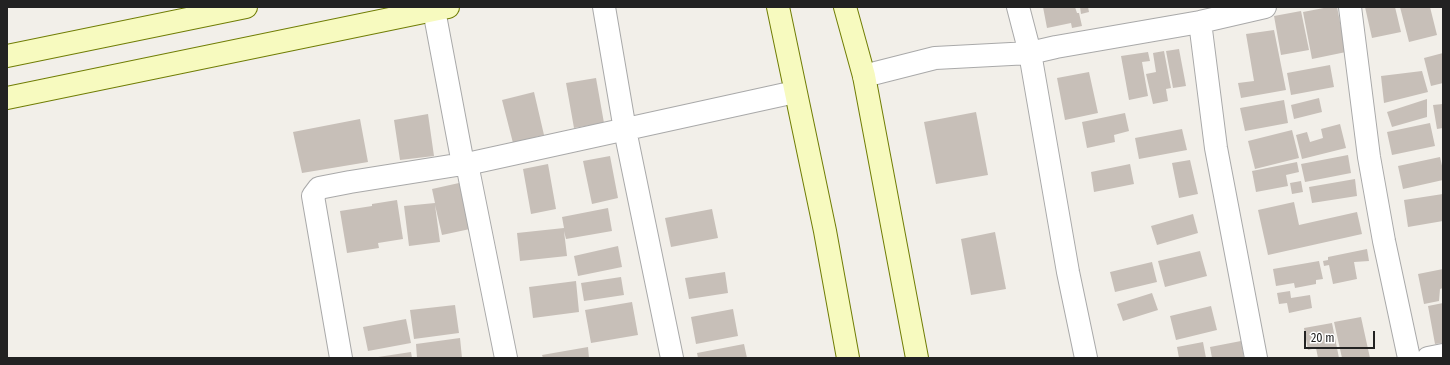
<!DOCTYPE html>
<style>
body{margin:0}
#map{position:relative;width:1450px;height:365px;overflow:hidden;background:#f2efe9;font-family:"Fira Sans Condensed",sans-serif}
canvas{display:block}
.frame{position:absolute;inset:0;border:8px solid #222;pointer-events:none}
.scale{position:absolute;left:1304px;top:331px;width:71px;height:18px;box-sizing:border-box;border:2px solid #222;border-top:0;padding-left:5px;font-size:12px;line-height:14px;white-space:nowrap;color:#222;-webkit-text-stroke:3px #fff;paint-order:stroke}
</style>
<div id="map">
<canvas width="1450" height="365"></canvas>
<div class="frame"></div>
<div class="scale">20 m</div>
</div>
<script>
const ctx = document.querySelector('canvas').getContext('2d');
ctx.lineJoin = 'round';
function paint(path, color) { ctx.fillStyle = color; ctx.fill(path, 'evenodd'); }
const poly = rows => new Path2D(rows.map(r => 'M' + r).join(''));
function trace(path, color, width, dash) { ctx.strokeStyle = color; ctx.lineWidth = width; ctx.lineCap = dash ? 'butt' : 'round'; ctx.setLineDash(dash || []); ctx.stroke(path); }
const building = poly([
 [1043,7,1075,7,1077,13,1079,13,1082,26,1072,28,1071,23,1047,28],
 [1080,7,1088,7,1089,12,1081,14],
 [1329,7,1337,7,1346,52,1312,59,1303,12],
 [1365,7,1395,7,1401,32,1372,38],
 [1400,7,1430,7,1437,35,1409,42],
 [1301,11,1309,50,1281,55,1274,16],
 [1274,30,1286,90,1241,98,1238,83,1254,81,1246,34],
 [1179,49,1186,86,1173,88,1166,51],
 [1164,51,1171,88,1166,89,1168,101,1153,104,1146,74,1156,72,1153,53],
 [1148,52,1150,61,1142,62,1148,96,1129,100,1121,56],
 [1443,53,1443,83,1431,86,1424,58],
 [1330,65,1334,87,1291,95,1287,73],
 [1422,71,1428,92,1384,103,1381,76],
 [1089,72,1098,113,1065,120,1057,78],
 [596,78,604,123,574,128,566,83],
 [534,92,544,135,513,143,502,100],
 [1319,98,1322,112,1294,119,1291,105],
 [1427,99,1427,117,1392,127,1387,112],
 [1284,100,1288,123,1245,131,1240,108],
 [1443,104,1443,128,1437,129,1433,105],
 [976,112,988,175,936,184,924,122],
 [1125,113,1129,131,1114,135,1115,142,1087,148,1082,122],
 [428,114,434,156,400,160,394,120],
 [360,119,368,162,302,173,293,132],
 [1430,123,1435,146,1392,155,1387,132],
 [1340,124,1346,148,1302,159,1296,135,1307,132,1310,142,1323,138,1321,129],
 [1182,129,1187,150,1139,159,1135,138],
 [1292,130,1299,158,1255,169,1248,141],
 [1348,155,1351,173,1305,182,1301,164],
 [610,156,618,198,592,204,583,161],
 [1440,157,1443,170,1443,180,1403,189,1398,166],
 [1190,160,1198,194,1179,198,1172,163],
 [1297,162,1299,172,1286,175,1288,186,1256,192,1252,171],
 [548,164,556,209,531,214,523,169],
 [1130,164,1134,184,1094,192,1091,172],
 [1355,179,1357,196,1312,203,1309,187],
 [1301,181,1303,192,1292,194,1290,183],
 [459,183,470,229,442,235,435,205,440,242,409,246,404,206,435,203,432,189],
 [1443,194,1443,221,1408,227,1404,200],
 [397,200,403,239,378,243,379,248,347,253,340,211,372,206,372,204],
 [1294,202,1299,225,1357,212,1362,234,1268,255,1258,210],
 [608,208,612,231,566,239,564,231,567,256,520,261,517,233,564,228,562,217],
 [712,209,718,238,671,247,665,218],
 [1193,214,1198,233,1157,245,1151,226],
 [995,232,1006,289,971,295,961,239],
 [618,246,622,267,578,276,574,256],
 [1367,249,1369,261,1354,262,1357,279,1333,284,1329,265,1324,266,1323,261,1328,260,1328,257],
 [1200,251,1207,276,1165,287,1158,261],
 [1319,261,1323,279,1316,280,1316,284,1295,288,1294,283,1276,286,1273,269],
 [1152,262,1157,282,1115,292,1110,272],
 [1443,269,1443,288,1440,289,1439,301,1424,304,1418,274],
 [725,272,728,293,689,299,685,278],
 [621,277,624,295,584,301,581,283],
 [576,281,579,312,533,318,529,287],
 [1290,291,1291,298,1310,295,1312,308,1289,313,1287,303,1279,304,1277,293],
 [1152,293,1158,310,1123,321,1117,304],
 [632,302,638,335,591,343,585,310],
 [1443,303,1443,343,1435,344,1428,306],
 [455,305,459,333,414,339,410,310],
 [1211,306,1217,330,1176,340,1170,316],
 [733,309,738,336,696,344,691,317],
 [1361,317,1370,358,1342,358,1334,322],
 [406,319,411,343,368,351,363,327],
 [1332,323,1339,358,1318,358,1316,348,1308,350,1304,328],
 [460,338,462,358,417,358,416,344],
 [1241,341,1244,358,1212,358,1210,347],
 [1203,342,1206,358,1179,358,1177,347],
 [744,344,747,358,698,358,697,353],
 [588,347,589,358,543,358,542,355],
 [411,352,412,358,378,358,378,357]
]);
const minor = poly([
 [604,7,625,130,672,358],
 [1018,7,1030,53,1068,272,1086,358],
 [1350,7,1369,157,1384,241,1409,358],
 [434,10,463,164],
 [1200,22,1216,148,1256,358],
 [864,76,935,58,1030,53,1056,47,1200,22,1265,7],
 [467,164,506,358],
 [341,358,313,196,319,188,350,182,463,164,467,164,795,92],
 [1428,358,1443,355]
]);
const secondary = poly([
 [778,7,825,231,848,358],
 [845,7,864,76,917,358],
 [7,56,246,7],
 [7,98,448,7]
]);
paint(building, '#c7bfb8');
trace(minor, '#a9a9a9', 24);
trace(secondary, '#707d05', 24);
trace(minor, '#fff', 22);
trace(secondary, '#f7fabf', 22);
</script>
